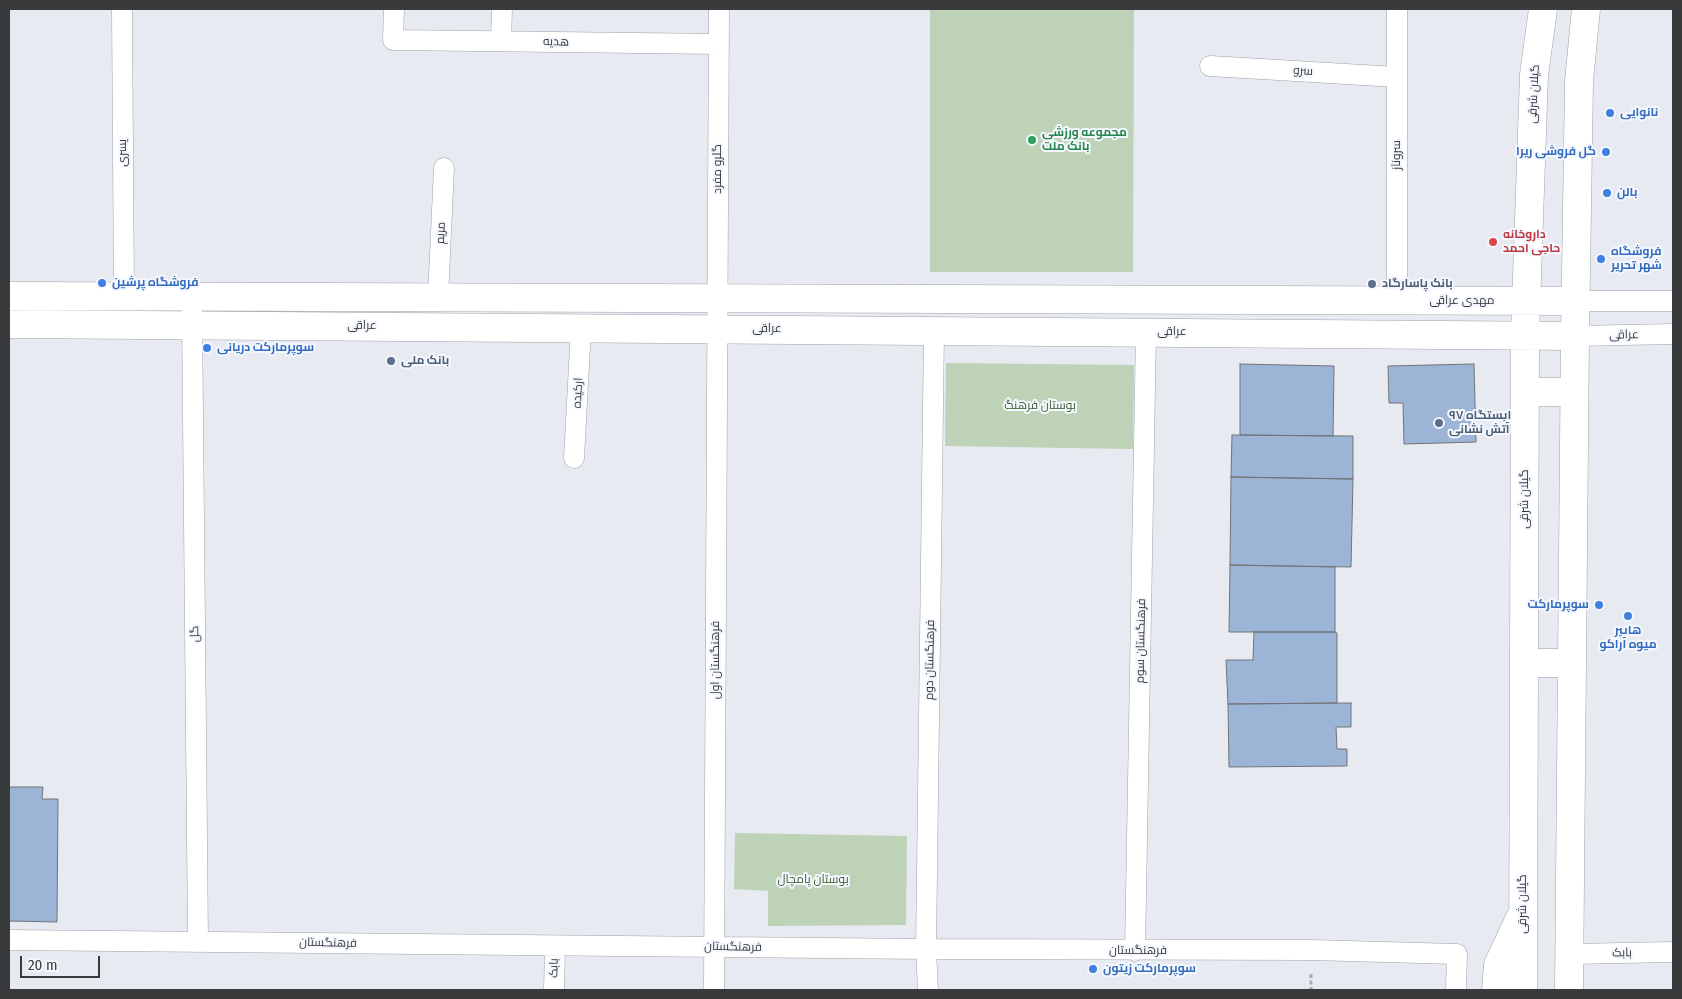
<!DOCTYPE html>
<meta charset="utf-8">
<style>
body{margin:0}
#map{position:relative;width:1682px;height:999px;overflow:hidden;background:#e7ebf1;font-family:"Fira Sans Condensed",sans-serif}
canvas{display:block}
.frame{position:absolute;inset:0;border:10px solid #383a3c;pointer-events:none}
.scale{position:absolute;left:20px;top:956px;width:80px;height:22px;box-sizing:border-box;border:2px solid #383a3c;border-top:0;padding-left:6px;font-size:15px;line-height:18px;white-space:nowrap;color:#383a3c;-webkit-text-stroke:4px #f4f8fe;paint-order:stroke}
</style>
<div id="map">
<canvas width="1682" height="999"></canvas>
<div class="frame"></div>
<div class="scale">20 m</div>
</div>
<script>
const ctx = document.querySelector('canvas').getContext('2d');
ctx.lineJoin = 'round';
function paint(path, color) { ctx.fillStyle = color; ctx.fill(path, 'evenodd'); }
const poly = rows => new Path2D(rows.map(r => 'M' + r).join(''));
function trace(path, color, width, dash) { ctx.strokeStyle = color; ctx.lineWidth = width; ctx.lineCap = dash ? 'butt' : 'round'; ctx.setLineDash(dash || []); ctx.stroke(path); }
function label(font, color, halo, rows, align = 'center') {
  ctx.font = font + ' "Fira Sans Condensed",Cairo,sans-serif'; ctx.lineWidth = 4; ctx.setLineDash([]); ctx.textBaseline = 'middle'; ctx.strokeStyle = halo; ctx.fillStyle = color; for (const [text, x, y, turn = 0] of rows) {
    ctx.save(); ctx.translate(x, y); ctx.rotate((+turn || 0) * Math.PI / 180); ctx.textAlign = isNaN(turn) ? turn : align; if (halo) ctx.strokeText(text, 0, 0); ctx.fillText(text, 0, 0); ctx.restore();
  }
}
const green = poly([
 [930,9,1134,9,1133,272,930,272],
 [946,363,1134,365,1133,449,945,446],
 [735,833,907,836,906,925,768,926,768,891,734,889]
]);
const building = poly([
 [1240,364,1334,366,1333,436,1240,435,1240,364],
 [1474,364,1476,442,1404,444,1403,403,1389,403,1388,366,1474,364],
 [1232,435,1353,436,1353,479,1231,477,1232,435],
 [1231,477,1353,479,1351,567,1230,565,1231,477],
 [1230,565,1335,567,1335,632,1229,632,1230,565],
 [1254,632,1335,632,1337,633,1337,703,1228,704,1226,660,1253,660,1254,632],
 [1351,703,1351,727,1336,727,1337,749,1347,749,1347,766,1229,767,1228,704,1351,703],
 [9,787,43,787,42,799,58,799,57,922,9,921,9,787]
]);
const path = poly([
 [1311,974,1311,990]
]);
const street = poly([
 [122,9,124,297],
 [394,9,393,40,719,44],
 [1397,9,1397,301],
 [501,41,502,9],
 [1210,66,1397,77],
 [438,298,444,168],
 [1575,301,1673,301],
 [192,312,198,942],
 [1575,336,1673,334],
 [574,458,581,328],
 [9,940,926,949,1311,950,1457,954,1456,990],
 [1135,951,1146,332],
 [1570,954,1673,952],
 [554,990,555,946],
 [714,990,719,9],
 [928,990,926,949,934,330]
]);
const secondary = poly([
 [9,296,1575,301],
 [9,324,1575,336],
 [1525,392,1574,392],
 [1524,663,1572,663],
 [1496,990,1498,965,1520,918],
 [1523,990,1525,335,1534,75,1543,9],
 [1569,990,1575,336,1579,81,1586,9]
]);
const markers = [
 [1610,113,5,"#3f7fe0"],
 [1032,140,5,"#2e9e5b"],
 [1606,152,5,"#3f7fe0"],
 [1607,193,5,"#3f7fe0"],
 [1493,242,5,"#e0444e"],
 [1601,259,5,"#3f7fe0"],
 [102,283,5,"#3f7fe0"],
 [1372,284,5,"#5c6f8a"],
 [207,348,5,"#3f7fe0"],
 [391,361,5,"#5c6f8a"],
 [1439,423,5,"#5c6f8a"],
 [1599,605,5,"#3f7fe0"],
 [1628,616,5,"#3f7fe0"],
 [1093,969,5,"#3f7fe0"]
];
const streetNames = [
 ["هدیه",556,42,1],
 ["سرو",1303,71,3],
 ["گیلان شرقی",1534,94,-87],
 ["یسری",123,153,-90],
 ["سروناز",1397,155,-90],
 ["گلرو مفرد",718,169,-90],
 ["مریم",441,233,-87],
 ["مهدی عراقی",1462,301],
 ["عراقی",362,326],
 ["عراقی",767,329],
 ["عراقی",1172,332],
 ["عراقی",1624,335,-1],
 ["ارکیده",578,393,-87],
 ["گیلان شرقی",1525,499,-90],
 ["گل",195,634,-91],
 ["فرهنگستان سوم",1141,641,-89],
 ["فرهنگستان اول",716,660,-90],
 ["فرهنگستان دوم",930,660,-89],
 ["گیلان شرقی",1523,904,-90],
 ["فرهنگستان",328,943,1],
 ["فرهنگستان",733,947,1],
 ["فرهنگستان",1138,951],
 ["بابک",1622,953,-1],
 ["بابک",554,968,-89]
];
const shopNames = [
 ["نانوایی",1620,113],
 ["گل فروشی ریرا",1596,152,"right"],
 ["بالن",1617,193],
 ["فروشگاه",1611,252],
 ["شهر تحریر",1611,266],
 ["فروشگاه پرشین",112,283],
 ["سوپرمارکت دریانی",217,348],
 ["سوپرمارکت",1589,605,"right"],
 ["هایپر",1628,631,"center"],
 ["میوه آراکو",1628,645,"center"],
 ["سوپرمارکت زیتون",1103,969]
];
const leisureNames = [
 ["مجموعه ورزشی",1042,133],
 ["بانک ملت",1042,147]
];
const healthNames = [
 ["داروخانه",1503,235],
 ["حاجی احمد",1503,249]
];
const serviceNames = [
 ["بانک پاسارگاد",1382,284],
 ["بانک ملی",401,361],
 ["ایستگاه ۹۷",1449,416],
 ["آتش نشانی",1449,430]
];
const parkNames = [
 ["بوستان فرهنگ",1040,406],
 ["بوستان پامچال",813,880]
];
paint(green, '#bdd2b6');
paint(building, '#9cb4d6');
trace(building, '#707379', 1);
trace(street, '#9ea2a7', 21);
trace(secondary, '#9ea2a7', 29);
trace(path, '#aaadb2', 3, [4, 2.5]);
trace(street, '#fff', 20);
trace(secondary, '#fff', 28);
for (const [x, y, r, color] of markers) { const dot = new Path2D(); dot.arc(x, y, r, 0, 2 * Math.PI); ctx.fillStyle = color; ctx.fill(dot); trace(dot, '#f4f8fe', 2); }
label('12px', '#383a3c', '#f4f8fe', streetNames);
label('bold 12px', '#366cbe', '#f4f8fe', shopNames, 'left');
label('bold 12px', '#27864d', '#f4f8fe', leisureNames, 'left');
label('bold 12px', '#be3a42', '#f4f8fe', healthNames, 'left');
label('bold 12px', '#4e5e75', '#f4f8fe', serviceNames, 'left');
label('12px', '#3a5d2c', '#f4f8fe', parkNames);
</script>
